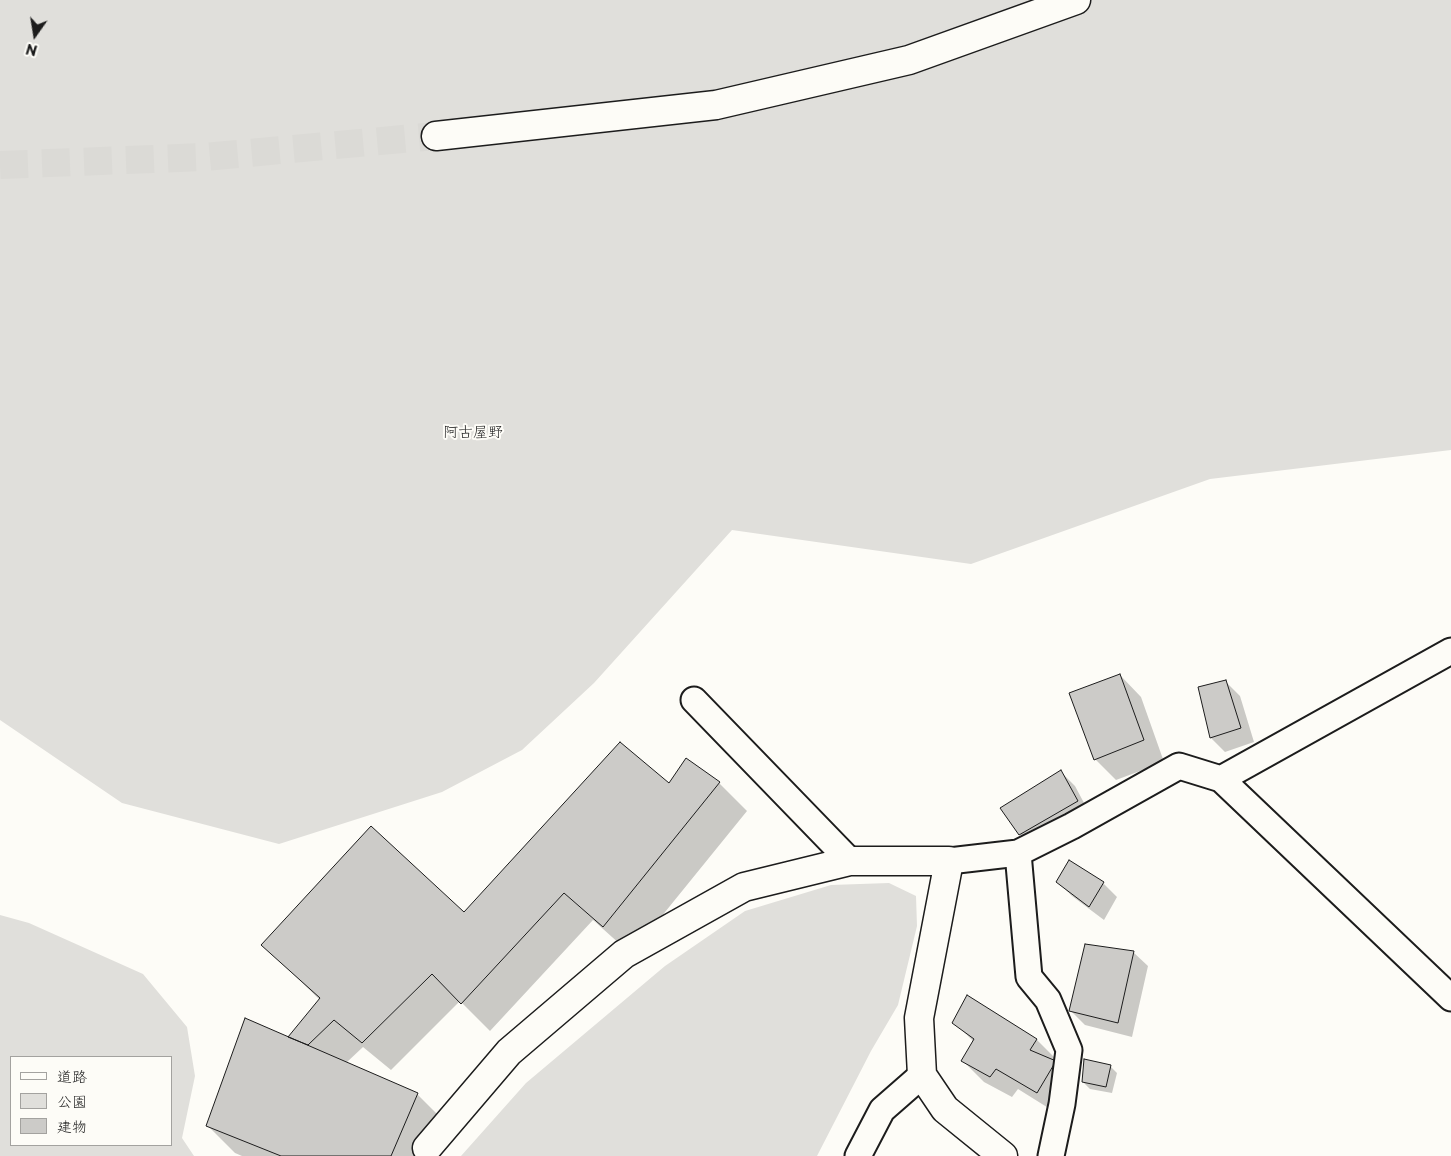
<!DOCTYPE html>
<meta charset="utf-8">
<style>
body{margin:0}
#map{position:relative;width:1451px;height:1156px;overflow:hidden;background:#fdfcf7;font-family:"Playpen Sans","Klee One",sans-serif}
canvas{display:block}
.legend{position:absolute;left:10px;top:1056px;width:162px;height:90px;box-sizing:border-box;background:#fdfcf7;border:1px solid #a3a29f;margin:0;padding:6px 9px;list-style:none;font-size:15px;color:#1c1c1c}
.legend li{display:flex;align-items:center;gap:10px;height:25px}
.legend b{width:25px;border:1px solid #a3a29f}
.north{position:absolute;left:10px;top:10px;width:50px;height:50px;-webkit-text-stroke:4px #fdfcf7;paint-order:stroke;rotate:193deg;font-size:14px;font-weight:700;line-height:20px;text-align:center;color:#1c1c1c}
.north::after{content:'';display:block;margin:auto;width:18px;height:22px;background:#1c1c1c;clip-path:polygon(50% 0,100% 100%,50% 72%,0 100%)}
</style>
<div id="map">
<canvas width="1451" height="1156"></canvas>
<ul class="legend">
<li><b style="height:6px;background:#fdfcf7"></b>道路</li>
<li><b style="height:14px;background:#e0dfdb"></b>公園</li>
<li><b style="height:14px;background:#cccbc8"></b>建物</li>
</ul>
<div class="north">N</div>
</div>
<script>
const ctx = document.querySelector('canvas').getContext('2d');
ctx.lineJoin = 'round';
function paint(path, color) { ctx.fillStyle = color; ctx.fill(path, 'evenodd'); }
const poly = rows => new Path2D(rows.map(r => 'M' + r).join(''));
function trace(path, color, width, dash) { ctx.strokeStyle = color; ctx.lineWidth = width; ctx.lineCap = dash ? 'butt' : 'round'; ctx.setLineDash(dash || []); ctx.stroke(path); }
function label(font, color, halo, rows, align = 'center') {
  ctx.font = font + ' "Playpen Sans","Klee One",sans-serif'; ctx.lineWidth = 4; ctx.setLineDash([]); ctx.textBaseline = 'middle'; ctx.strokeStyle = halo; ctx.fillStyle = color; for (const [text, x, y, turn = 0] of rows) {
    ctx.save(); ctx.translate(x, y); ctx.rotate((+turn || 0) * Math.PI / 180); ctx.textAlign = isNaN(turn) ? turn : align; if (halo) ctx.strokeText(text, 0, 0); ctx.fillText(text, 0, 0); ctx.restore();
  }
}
const green = poly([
 [0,0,1451,0,1451,450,1210,479,971,564,732,530,594,683,522,750,442,792,279,844,122,803,0,720],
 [889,883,916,896,917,926,898,1005,871,1051,817,1156,461,1156,526,1083,665,966,745,911,831,885],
 [0,915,29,923,143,974,187,1027,195,1076,182,1138,194,1156,0,1156],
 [11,1057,171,1057,171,1145,11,1145]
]);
const shadow = poly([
 [1120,675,1141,697,1164,762,1116,780,1095,759],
 [1226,682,1240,696,1254,742,1225,752,1211,738],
 [686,760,719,783,747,811,631,954,593,920,490,1031,460,1001,391,1070,363,1047,346,1063,417,1094,445,1122,431,1156,242,1156,235,1153,207,1125,289,1038,320,1000,263,945,464,914,670,784],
 [1061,772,1075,786,1091,816,1034,849,1020,834],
 [1058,882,1103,883,1117,897,1104,920,1072,896],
 [1133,952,1148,966,1132,1037,1085,1025,1071,1011],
 [967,996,1037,1040,1058,1061,1058,1114,1018,1089,1012,1097,984,1082,963,1061,974,1042,954,1022],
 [1110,1066,1117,1073,1112,1093,1090,1089,1083,1082]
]);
const building = poly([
 [1120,674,1144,740,1094,760,1069,693,1120,674],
 [1226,680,1241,728,1210,738,1198,687,1226,680],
 [620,742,669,783,686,758,720,782,603,927,564,893,461,1004,432,974,362,1043,334,1020,308,1045,288,1037,320,998,261,945,371,826,464,912,620,742],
 [1061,770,1078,801,1019,835,1000,808,1061,770],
 [1069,860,1104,882,1089,907,1056,882,1069,860],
 [1085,944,1134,951,1118,1023,1069,1011,1085,944],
 [967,995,1037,1039,1030,1050,1056,1061,1037,1093,996,1069,990,1077,961,1061,974,1039,952,1023,967,995],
 [245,1018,418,1093,391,1156,281,1156,206,1126,245,1018],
 [1084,1059,1111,1065,1106,1087,1082,1082,1084,1059]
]);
const tertiaryTunnel = poly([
 [0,165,204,157,436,136]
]);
const minor = poly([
 [694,700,850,861],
 [1221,779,1451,651],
 [1018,853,1029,977,1048,1000,1069,1050,1062,1104,1051,1156],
 [949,861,1018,853,1072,826,1179,766,1221,779,1451,998],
 [858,1156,882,1110,922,1075]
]);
const tertiary = poly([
 [436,136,716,105,909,60,1076,0],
 [427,1148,509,1052,624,954,744,887,850,861,949,861,919,1018,922,1075,945,1109,1003,1156]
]);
const quarterNames = [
 ["阿古屋野",473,433]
];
paint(green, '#e0dfdb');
paint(shadow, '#0003');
paint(building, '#cccbc8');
trace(building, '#1c1c1c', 1);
trace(tertiaryTunnel, '#dbdad6', 28, [28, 14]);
trace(minor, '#1c1c1c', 29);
trace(tertiary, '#1c1c1c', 31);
trace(minor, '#fdfcf7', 25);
trace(tertiary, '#fdfcf7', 28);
label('15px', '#1c1c1c', '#fdfcf7', quarterNames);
</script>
